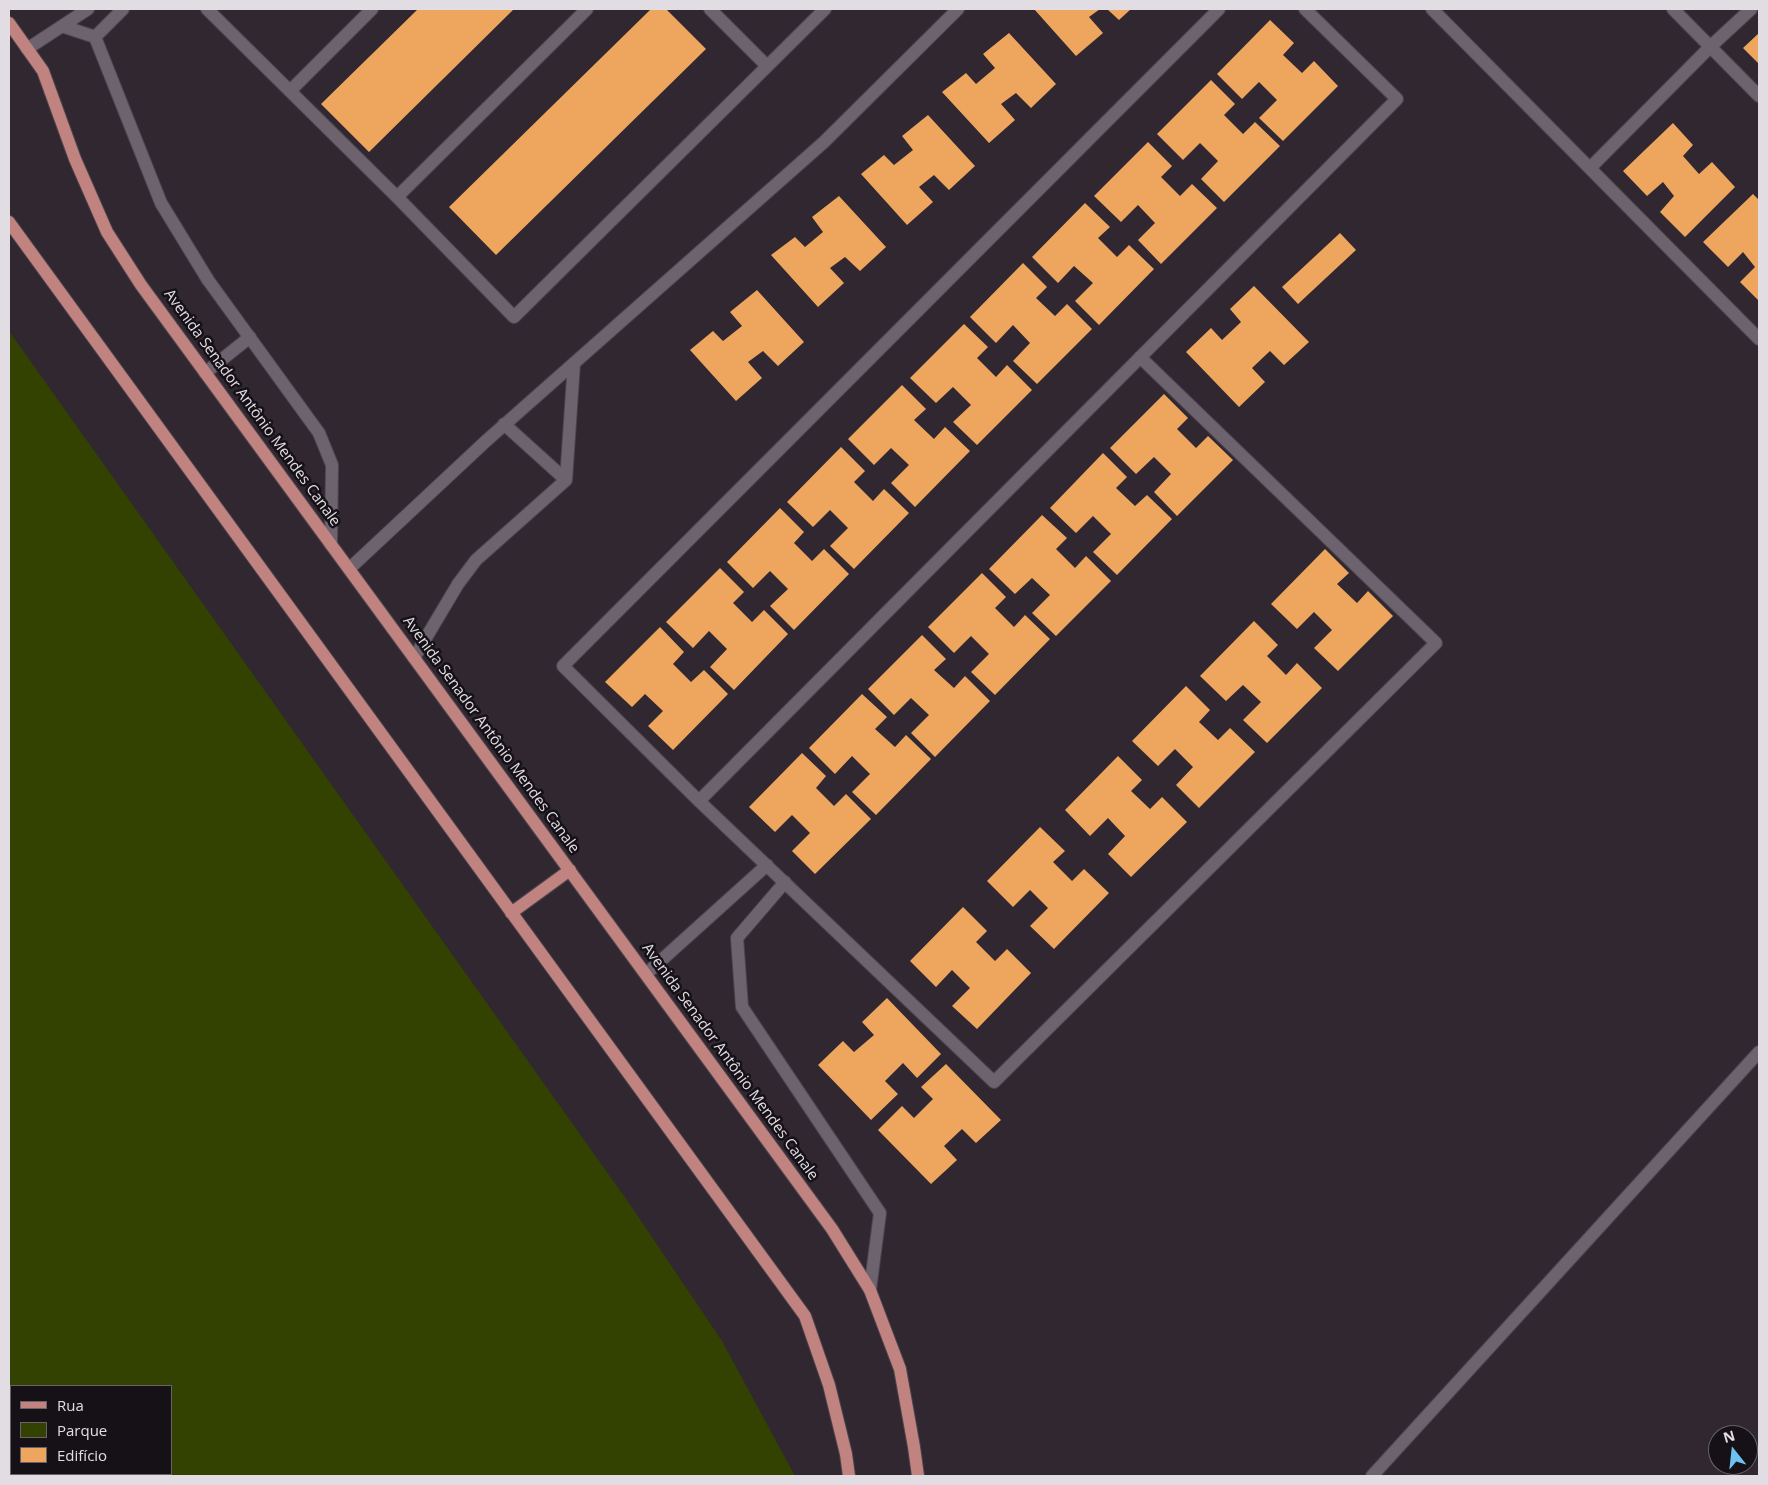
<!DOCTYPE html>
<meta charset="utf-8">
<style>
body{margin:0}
#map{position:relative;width:1768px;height:1485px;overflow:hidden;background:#302731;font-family:"Open Sans",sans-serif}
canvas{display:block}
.frame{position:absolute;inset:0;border:10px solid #e2dde3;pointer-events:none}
.legend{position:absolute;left:10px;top:1385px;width:162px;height:90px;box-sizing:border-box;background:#151116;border:1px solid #676368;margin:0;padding:6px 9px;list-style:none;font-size:15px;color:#e2dde3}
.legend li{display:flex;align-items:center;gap:10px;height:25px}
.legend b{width:25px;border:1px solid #676368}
.north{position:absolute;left:1708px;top:1425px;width:50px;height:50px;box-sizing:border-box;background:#151116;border:1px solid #676368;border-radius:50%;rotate:344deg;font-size:14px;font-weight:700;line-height:20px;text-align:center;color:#e2dde3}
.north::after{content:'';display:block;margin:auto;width:18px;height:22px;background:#6ec2f3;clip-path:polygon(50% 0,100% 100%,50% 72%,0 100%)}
</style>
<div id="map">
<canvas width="1768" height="1485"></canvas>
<div class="frame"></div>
<ul class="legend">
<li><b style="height:6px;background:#c1837f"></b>Rua</li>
<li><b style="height:14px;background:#334200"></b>Parque</li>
<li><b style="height:14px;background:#eea65e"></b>Edifício</li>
</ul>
<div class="north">N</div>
</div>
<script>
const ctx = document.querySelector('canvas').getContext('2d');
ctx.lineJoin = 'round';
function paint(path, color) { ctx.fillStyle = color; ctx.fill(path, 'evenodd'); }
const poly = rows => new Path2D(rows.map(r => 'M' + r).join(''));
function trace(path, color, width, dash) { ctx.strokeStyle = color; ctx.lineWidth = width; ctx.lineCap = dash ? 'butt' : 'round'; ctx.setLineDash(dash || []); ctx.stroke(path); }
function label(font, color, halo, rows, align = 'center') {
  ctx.font = font + ' "Open Sans",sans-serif'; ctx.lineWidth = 5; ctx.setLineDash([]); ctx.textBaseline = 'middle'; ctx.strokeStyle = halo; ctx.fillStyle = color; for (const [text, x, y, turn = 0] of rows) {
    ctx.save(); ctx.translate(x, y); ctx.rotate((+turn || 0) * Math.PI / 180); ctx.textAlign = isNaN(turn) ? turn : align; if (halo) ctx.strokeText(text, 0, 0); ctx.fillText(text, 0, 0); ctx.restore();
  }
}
const green = poly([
 [9,331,631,1206,722,1341,795,1476,9,1476],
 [11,1386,171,1386,171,1474,11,1474]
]);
const building = poly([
 [418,9,514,9,369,152,321,104],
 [651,9,666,9,706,49,496,255,449,207],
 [1034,9,1100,9,1089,17,1103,33,1076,56],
 [1107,9,1131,9,1119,20],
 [1270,20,1294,43,1283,55,1302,73,1314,61,1338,86,1283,141,1259,118,1277,100,1259,82,1242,99,1217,74],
 [1009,33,1056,84,1031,108,1016,93,1001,104,1015,120,989,143,942,92,966,73,976,84,995,68,983,54],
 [1759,33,1759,64,1743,48],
 [1211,80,1235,104,1224,115,1243,134,1255,122,1280,146,1224,202,1201,179,1218,161,1200,143,1183,160,1157,134],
 [928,115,975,166,949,190,934,175,919,187,933,202,907,225,861,174,884,155,894,165,913,150,902,136],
 [1673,123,1693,145,1683,156,1699,174,1712,162,1735,187,1685,237,1660,212,1674,196,1663,182,1647,196,1623,171],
 [1148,142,1172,166,1161,177,1180,196,1192,184,1217,208,1161,264,1138,240,1155,223,1138,205,1121,222,1094,196],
 [1753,194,1759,200,1759,301,1740,282,1755,267,1743,252,1728,267,1703,242],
 [839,196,886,247,860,271,845,257,830,268,844,283,818,307,771,255,795,237,805,247,823,232,812,217],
 [1085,203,1110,227,1098,238,1117,257,1129,245,1154,269,1099,325,1075,301,1093,283,1074,266,1058,283,1032,257],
 [1340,233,1356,250,1298,304,1282,287],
 [1023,263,1047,287,1036,298,1055,316,1067,304,1092,329,1037,384,1013,361,1030,343,1013,325,996,343,970,317],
 [1254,286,1309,342,1284,365,1270,351,1252,368,1265,382,1239,407,1186,352,1211,328,1222,340,1241,322,1230,309],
 [757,290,804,342,778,366,763,351,748,362,762,378,736,401,690,350,713,331,723,341,742,326,730,312],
 [964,324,988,347,977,358,996,377,1007,365,1032,390,977,445,953,422,971,405,953,387,936,403,910,378],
 [902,385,926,409,914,420,934,439,945,427,970,451,915,507,891,483,909,465,891,448,874,465,848,439],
 [1164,394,1188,418,1177,429,1196,448,1208,436,1233,460,1177,516,1154,492,1171,474,1154,457,1136,474,1110,448],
 [841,447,865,471,854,482,873,501,884,489,909,513,854,569,830,546,848,528,830,510,813,527,787,502],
 [1103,453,1127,477,1116,488,1135,506,1147,495,1172,519,1117,575,1093,552,1111,534,1093,516,1076,533,1050,508],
 [780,508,804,532,794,543,812,561,824,549,849,574,794,630,770,606,788,589,770,571,753,588,727,562],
 [1042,515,1067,538,1056,549,1075,568,1086,556,1111,581,1056,636,1032,613,1050,595,1032,578,1015,594,989,569],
 [1325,549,1349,573,1337,584,1357,603,1368,591,1393,616,1338,671,1314,648,1332,630,1314,612,1297,629,1271,604],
 [720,568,744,592,733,603,752,622,764,610,788,634,734,690,710,667,727,649,709,631,693,648,666,622],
 [982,573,1006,597,995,608,1014,627,1025,615,1050,639,995,695,971,672,989,654,971,636,954,653,928,627],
 [1254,621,1278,645,1267,656,1286,675,1297,663,1322,688,1267,743,1243,720,1261,702,1243,685,1226,701,1200,676],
 [660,627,684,652,673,664,691,682,704,670,728,694,673,750,648,726,663,711,645,694,632,707,605,682],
 [922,635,946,659,934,670,954,688,965,676,990,701,935,757,911,733,929,715,911,698,894,715,868,689],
 [1186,686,1210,710,1199,722,1218,740,1230,728,1255,752,1199,808,1176,785,1193,767,1175,749,1158,766,1132,741],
 [862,694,887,717,875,729,895,747,906,735,931,759,876,815,852,792,870,774,852,756,835,774,809,748],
 [802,753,826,776,816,788,834,806,846,794,871,819,815,874,792,851,810,833,792,815,775,832,749,807],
 [1118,756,1142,780,1131,791,1150,809,1162,797,1187,822,1131,877,1108,854,1125,836,1108,818,1090,836,1065,810],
 [1040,827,1065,851,1053,862,1072,881,1084,869,1109,893,1054,949,1030,926,1048,908,1030,890,1013,907,987,881],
 [963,907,987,931,976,942,995,961,1007,949,1031,973,977,1029,952,1006,970,988,952,970,936,987,910,961],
 [887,998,941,1054,917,1078,903,1063,885,1081,898,1094,871,1120,818,1065,843,1041,854,1052,874,1035,862,1022],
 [946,1064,1001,1120,976,1143,962,1129,944,1146,957,1160,931,1184,878,1130,902,1106,914,1118,933,1099,921,1087]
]);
const minor = poly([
 [207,9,397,197,514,317,825,9],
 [710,9,767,66],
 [1432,9,1759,339],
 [1673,9,1759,96],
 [62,26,95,37,161,203,208,280,319,433,332,465,331,545],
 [95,37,123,9],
 [27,49,88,9],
 [290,91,372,9],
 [1590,168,1710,47,1751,9],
 [397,197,587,9],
 [1140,357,1436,643,994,1082,699,801,563,666,1219,9],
 [205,373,250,337],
 [504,424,566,480],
 [349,569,486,441,824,142,958,9],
 [414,658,458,584,476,560,566,480,574,363],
 [699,801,1397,99,1305,9],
 [785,882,737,938,742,1007,880,1213,870,1290],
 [646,974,767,865],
 [1372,1476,1759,1052]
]);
const major = poly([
 [9,23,43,71,75,159,107,232,141,285,832,1229,870,1290,900,1369,914,1447,918,1476],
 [9,222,805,1316,829,1385,846,1454,849,1476],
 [511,913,570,870]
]);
const streetNames = [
 ["Avenida Senador Antônio Mendes Canale",252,408,54],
 ["Avenida Senador Antônio Mendes Canale",491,735,54],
 ["Avenida Senador Antônio Mendes Canale",730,1062,54]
];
paint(green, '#334200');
paint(building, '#eea65e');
trace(minor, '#4d454e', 14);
trace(major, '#4d454e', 14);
trace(minor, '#6d636f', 12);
trace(major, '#c1837f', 12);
label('15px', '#e2dde3', '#151116', streetNames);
</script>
